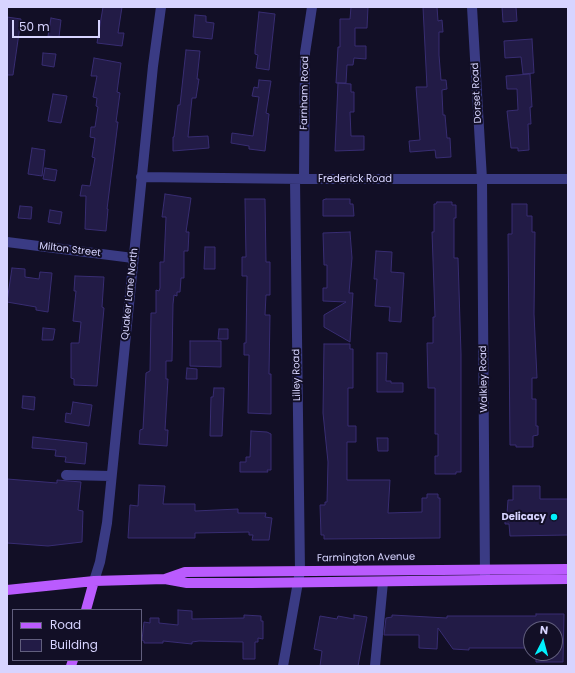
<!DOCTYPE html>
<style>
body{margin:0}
#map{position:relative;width:575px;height:673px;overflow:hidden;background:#120f26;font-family:Poppins,sans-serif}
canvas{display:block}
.frame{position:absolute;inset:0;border:8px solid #d7d4ff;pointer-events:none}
.legend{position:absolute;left:12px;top:609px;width:130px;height:52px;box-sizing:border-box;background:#120f26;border:1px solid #615e7d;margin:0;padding:5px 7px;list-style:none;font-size:12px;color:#d7d4ff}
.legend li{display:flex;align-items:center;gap:8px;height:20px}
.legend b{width:20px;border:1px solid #615e7d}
.north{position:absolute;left:523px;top:621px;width:40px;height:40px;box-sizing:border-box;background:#120f26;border:1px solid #615e7d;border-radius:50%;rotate:6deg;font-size:11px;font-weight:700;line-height:16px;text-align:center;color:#d7d4ff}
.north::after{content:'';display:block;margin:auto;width:14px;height:18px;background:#01f0fd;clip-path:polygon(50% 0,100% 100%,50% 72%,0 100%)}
.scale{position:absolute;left:12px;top:20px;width:88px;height:18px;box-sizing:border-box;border:2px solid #d7d4ff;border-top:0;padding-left:5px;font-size:12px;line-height:14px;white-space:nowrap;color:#d7d4ff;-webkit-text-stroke:3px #120f26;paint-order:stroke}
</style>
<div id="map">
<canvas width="575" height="673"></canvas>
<div class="frame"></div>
<ul class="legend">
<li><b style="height:5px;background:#ba5bfe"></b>Road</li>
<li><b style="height:11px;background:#221b46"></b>Building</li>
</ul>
<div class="north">N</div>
<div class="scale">50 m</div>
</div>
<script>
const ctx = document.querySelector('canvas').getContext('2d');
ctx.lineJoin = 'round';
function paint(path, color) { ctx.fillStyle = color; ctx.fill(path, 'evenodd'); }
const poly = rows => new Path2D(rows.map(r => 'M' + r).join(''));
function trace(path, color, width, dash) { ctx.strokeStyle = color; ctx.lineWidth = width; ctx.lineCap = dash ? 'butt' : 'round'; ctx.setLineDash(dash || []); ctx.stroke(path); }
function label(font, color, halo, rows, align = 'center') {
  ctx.font = font + ' Poppins,sans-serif'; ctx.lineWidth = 4; ctx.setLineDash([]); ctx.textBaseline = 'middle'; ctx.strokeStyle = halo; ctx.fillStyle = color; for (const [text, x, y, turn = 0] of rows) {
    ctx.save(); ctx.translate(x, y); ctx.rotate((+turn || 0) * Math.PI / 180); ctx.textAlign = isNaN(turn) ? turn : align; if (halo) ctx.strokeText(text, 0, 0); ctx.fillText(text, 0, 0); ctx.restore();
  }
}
const building = poly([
 [103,7,122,7,118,33,124,33,122,46,97,43,103,7],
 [351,7,368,7,367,28,355,28,355,46,366,46,366,59,354,58,353,65,347,65,346,83,336,83,338,47,340,47,340,19,350,19,351,7],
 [423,7,437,7,438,21,442,20,443,32,439,32,439,55,441,80,446,80,447,89,442,90,442,93,443,115,445,115,447,138,450,138,451,157,436,158,435,150,410,152,409,141,420,140,416,87,427,87,423,7],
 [502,7,516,7,517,21,503,22,502,7],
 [259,12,275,14,269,70,256,68,258,55,255,54,255,50,259,12],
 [195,15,206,16,206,22,214,23,212,39,193,37,195,15],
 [7,17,21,19,13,75,7,75,7,17],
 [51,18,61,20,59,37,48,36,51,18],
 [532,39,534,73,523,74,521,57,505,58,504,41,532,39],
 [186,50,200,51,197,79,199,79,196,98,192,98,188,137,208,136,209,148,173,151,173,137,174,137,178,105,180,105,186,50],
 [43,53,56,54,54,67,42,65,43,53],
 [94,58,121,63,117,92,120,93,116,122,118,122,107,209,108,209,106,231,85,229,86,196,80,196,82,185,90,186,95,158,92,157,95,138,90,137,91,127,95,127,98,107,96,106,97,98,93,97,97,76,91,76,94,58],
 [530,74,532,107,530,107,531,124,528,124,529,150,518,151,518,148,511,148,507,111,518,110,517,89,507,89,506,76,530,74],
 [259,80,271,81,266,113,269,114,265,151,249,149,249,146,231,143,232,133,253,136,259,97,252,96,254,87,258,88,259,80],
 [338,83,351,84,351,92,354,92,354,112,350,112,351,136,364,136,364,150,335,151,338,83],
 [53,94,67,96,61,123,48,121,53,94],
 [32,148,45,150,42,176,28,174,32,148],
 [45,168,57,170,55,181,43,179,45,168],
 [165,194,191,198,186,232,189,232,188,251,184,251,184,278,181,278,180,292,177,292,177,296,174,295,173,304,172,361,166,361,166,379,168,379,165,430,168,430,167,446,139,444,140,430,143,429,146,373,150,371,151,313,156,313,156,290,159,291,160,288,160,262,164,262,166,217,162,217,165,194],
 [245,199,265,199,266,262,270,262,270,295,266,295,265,315,270,315,269,374,271,374,271,414,248,413,249,355,244,355,244,343,246,343,247,276,242,276,242,257,246,257,245,199],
 [326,199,350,199,350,204,353,204,354,216,323,216,323,200,326,199],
 [437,202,452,202,452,205,456,205,456,218,454,218,454,258,458,258,461,354,461,472,456,472,456,474,435,474,435,456,438,456,438,434,435,434,435,388,428,388,428,384,427,343,433,343,433,317,435,317,432,232,434,232,434,204,436,204,437,202],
 [512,204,527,204,527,216,532,216,532,232,535,232,534,314,537,378,532,378,532,399,536,399,536,426,538,426,538,435,533,436,533,447,516,447,516,445,510,445,508,234,512,234,512,204],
 [20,206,32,207,31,219,18,218,20,206],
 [50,210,62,212,60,224,48,222,50,210],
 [350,232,352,258,349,293,353,293,350,342,324,327,324,315,346,302,323,301,323,288,327,288,327,265,324,265,323,233,350,232],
 [205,247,215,247,215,269,204,269,205,247],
 [376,251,392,252,391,272,404,273,401,322,389,321,390,307,375,306,377,279,374,279,376,251],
 [12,268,25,269,25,277,39,279,40,272,52,273,48,312,36,310,36,307,7,302,12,268],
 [75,276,104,277,102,307,104,308,97,386,74,385,74,379,71,378,71,343,79,343,81,322,73,321,76,291,74,291,75,276],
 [43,328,55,329,53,340,42,340,43,328],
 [219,329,228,329,228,339,218,339,219,329],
 [190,341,221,341,221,367,190,366,190,341],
 [324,344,350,344,350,349,353,349,353,388,348,388,348,426,356,426,356,442,347,442,347,480,390,480,388,513,422,512,422,498,427,498,427,494,438,494,438,498,440,498,440,538,324,539,324,535,321,535,320,505,325,505,325,502,327,502,328,462,323,413,324,344],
 [377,353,387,353,386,381,391,381,391,383,403,383,403,392,377,392,377,353],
 [187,368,197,369,197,379,186,379,187,368],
 [214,388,224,388,222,436,210,436,211,397,213,397,214,388],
 [23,396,35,397,34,410,22,408,23,396],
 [73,402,92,405,89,426,65,422,66,413,71,414,73,402],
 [251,431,267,432,271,434,271,470,267,470,268,472,240,472,240,462,246,462,246,457,250,457,251,431],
 [33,437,87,443,85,464,65,462,66,457,55,456,56,450,32,448,33,437],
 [377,438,388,438,388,451,378,451,377,438],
 [7,479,57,483,57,480,81,482,78,510,83,511,82,542,48,546,7,543,7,479],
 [139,485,165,486,163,504,195,504,195,511,238,509,238,513,266,513,265,517,272,518,269,540,252,540,253,535,249,535,249,532,195,533,195,538,128,538,130,505,138,506,139,485],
 [513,486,540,486,540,499,568,499,568,535,510,536,509,524,505,524,505,514,507,514,508,500,513,500,513,486],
 [178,610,192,611,192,619,244,618,244,615,261,616,261,621,263,621,263,639,258,638,258,642,255,642,255,659,243,659,243,642,199,641,192,642,192,644,163,641,163,643,144,643,144,641,142,640,144,622,150,623,150,618,159,618,159,623,178,625,178,610],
 [536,614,564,614,563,662,536,662,536,653,555,653,555,629,531,629,530,648,469,648,469,650,453,649,438,628,437,649,419,648,419,635,384,635,386,618,392,617,392,615,447,618,447,616,536,616,536,614],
 [354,615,367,617,358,666,320,666,322,651,314,649,320,616,337,619,338,616,354,619,354,615]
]);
const minor = poly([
 [472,7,482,179,485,578],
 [141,177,304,179,568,179],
 [304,179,305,53,312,7],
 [7,242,133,258],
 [66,475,111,476],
 [94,581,100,562,107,523,153,66,161,7],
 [283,666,300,571,295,179],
 [375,666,383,582]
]);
const major = poly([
 [165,579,185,572,568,569],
 [7,590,94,581,165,579,187,583,252,583,568,579],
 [86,610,94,581],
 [71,666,73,660]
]);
const markers = [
 [554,517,4,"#01f0fd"]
];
const streetNames = [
 ["Farnham Road",305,93,-89],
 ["Dorset Road",477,93,-93],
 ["Frederick Road",355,179],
 ["Milton Street",70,250,7],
 ["Quaker Lane North",130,294,-84],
 ["Lilley Road",297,375,-91],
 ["Walkley Road",484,379,-91],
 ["Farmington Avenue",366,558,-1]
];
const poiNames = [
 ["Delicacy",546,517]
];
paint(building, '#221b46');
trace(building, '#382d72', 1);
trace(minor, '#3a3b84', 10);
trace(major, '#ba5bfe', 10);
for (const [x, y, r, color] of markers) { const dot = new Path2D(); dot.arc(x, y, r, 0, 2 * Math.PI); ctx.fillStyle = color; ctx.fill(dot); trace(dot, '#120f26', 1.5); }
label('10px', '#d7d4ff', '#120f26', streetNames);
label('bold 10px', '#d7d4ff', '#120f26', poiNames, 'right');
</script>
